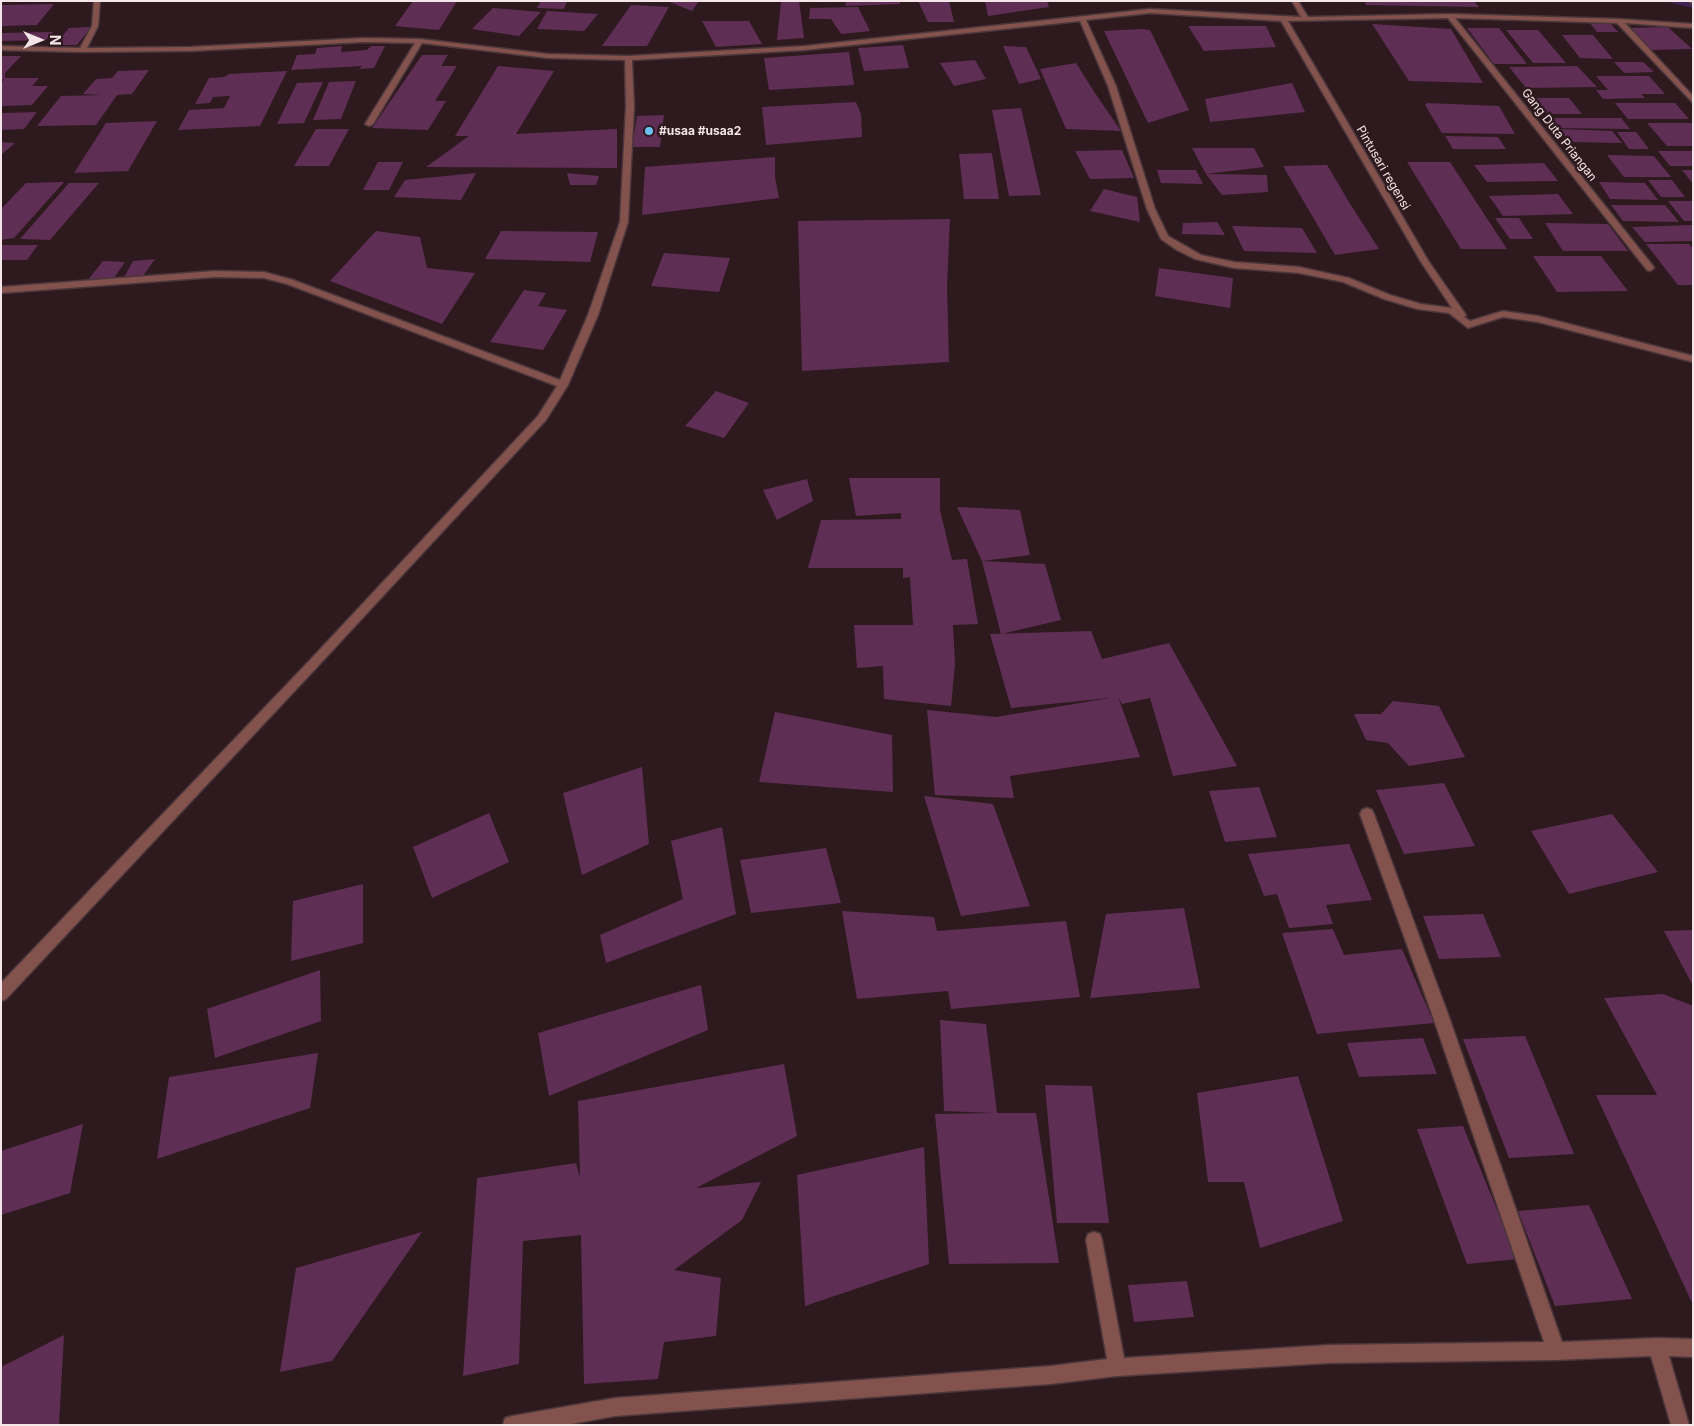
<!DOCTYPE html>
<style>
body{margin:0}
#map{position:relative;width:1694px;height:1426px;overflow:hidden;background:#2e191f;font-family:Inter,sans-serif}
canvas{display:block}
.frame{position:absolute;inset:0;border:2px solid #f4e5e8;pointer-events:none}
.north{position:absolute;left:15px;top:15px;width:50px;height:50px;-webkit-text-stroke:4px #2e191f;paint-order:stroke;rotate:90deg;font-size:14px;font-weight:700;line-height:20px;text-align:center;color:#f4e5e8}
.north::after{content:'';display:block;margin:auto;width:18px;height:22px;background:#f4e5e8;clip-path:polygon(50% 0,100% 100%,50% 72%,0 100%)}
</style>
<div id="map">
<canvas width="1694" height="1426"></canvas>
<div class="frame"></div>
<div class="north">N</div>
</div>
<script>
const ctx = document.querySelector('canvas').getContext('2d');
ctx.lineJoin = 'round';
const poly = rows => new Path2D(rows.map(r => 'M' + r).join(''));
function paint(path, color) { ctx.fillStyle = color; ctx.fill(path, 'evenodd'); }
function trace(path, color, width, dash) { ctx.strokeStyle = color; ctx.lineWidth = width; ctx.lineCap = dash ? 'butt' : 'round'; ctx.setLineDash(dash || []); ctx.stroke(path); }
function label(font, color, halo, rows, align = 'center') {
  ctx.font = font + ' Inter,sans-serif'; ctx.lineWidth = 5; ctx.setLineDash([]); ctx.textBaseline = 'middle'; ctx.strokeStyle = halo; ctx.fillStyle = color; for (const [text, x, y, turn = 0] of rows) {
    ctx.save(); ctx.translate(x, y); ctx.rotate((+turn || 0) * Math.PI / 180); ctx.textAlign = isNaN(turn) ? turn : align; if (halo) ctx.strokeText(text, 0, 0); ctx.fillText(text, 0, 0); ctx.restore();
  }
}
const stream = poly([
 [1670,1,1693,2,1693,8,1671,3,1670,1]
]);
const building = poly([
 [413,1,457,1,439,30,395,26],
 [541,1,567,1,564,9,537,8],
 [667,1,699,1,692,11],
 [799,1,804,38,777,40,781,2],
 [845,1,900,1,900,4,846,6],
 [918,1,949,1,954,22,928,22],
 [985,1,1047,1,1049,7,988,16],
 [1365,1,1474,1,1479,7,1366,5],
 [54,4,37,25,1,26,1,5],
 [631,5,669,7,647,46,602,46],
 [858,7,870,31,841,34,831,19,809,19,810,8],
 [493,8,541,12,519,36,472,29],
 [547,11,598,14,584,31,537,29],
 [702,21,749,21,762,44,716,47],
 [1589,22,1610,23,1618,32,1597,32],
 [1372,24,1451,29,1483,83,1409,81],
 [1188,26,1266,26,1276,47,1204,51],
 [91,27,77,45,55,45,69,28],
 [1668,27,1692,49,1651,50,1628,28],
 [1467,28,1499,28,1527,64,1494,64],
 [1141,29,1150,30,1189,110,1148,123,1104,31],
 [1506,30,1538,30,1566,63,1533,63],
 [53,32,46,40,1,41,1,33],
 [1562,35,1593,35,1613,59,1580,58],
 [903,45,909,68,864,71,858,48],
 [342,46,341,52,367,50,371,46,385,46,374,68,359,69,362,66,291,70,297,55,315,54,317,48],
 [1003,46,1026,47,1041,79,1019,84],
 [849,52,854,85,769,90,764,58],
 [422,55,448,55,441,66,457,66,435,101,446,101,428,130,372,128],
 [1,56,21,56,5,73,5,78,1,81],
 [975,60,986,79,954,86,940,63],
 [1614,62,1643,62,1654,72,1624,73],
 [1076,63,1095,93,1121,131,1066,129,1040,69],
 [498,66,554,71,516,134,617,129,617,168,426,167,469,136,455,136],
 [1577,66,1597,87,1526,88,1509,67],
 [149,70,132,94,117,95,96,125,37,126,61,96,102,95,83,94,96,79,112,78,118,71],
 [287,71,260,126,178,130,189,110,224,108,230,96,213,97,210,103,195,104,209,78,224,77,229,74],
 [1596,76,1649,76,1665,94,1641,94,1645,98,1603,99,1596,90,1608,90],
 [5,78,39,78,32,86,48,86,32,105,1,106,1,83],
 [356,81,341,119,313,120,329,82],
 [323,82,304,123,277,124,297,83],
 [1292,83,1305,112,1210,122,1205,99],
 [1528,98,1569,98,1582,114,1540,114],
 [856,102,861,114,862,137,766,145,762,107],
 [1427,103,1499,106,1515,134,1442,133,1425,105],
 [1615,103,1675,103,1689,119,1628,119],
 [1021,108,1041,195,1009,196,992,110],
 [37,112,24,129,1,130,1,113],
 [664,115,660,147,632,147,637,116],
 [1545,118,1621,118,1630,129,1553,128],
 [157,121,128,171,74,173,106,123],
 [1647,123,1693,123,1693,146,1667,146],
 [316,129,349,129,329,166,294,166],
 [1560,129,1612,131,1622,143,1569,142],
 [1617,132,1636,132,1649,149,1629,149],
 [1445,136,1498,137,1506,149,1453,149],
 [1,142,15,143,1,155],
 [1192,148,1254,148,1264,167,1206,174],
 [1122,150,1134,178,1090,179,1075,151],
 [1658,151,1693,151,1693,166,1670,166],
 [992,153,999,199,964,199,959,154],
 [1607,155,1654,156,1671,177,1624,177],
 [775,157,775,177,779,198,642,215,645,167],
 [378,162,403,162,389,190,363,190],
 [1407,162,1450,162,1507,249,1461,249],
 [1544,163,1558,181,1487,182,1474,165],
 [1327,165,1349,202,1379,249,1335,255,1283,166],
 [1157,170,1196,170,1203,184,1161,183],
 [1682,170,1693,170,1693,184],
 [476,173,461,200,394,197,405,180],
 [567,173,599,176,596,185,570,185],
 [1206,174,1267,175,1268,192,1222,195],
 [1648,180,1672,180,1685,197,1661,197],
 [64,182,14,238,1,240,1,209,26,183],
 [1599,182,1645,183,1658,200,1610,199],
 [69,183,99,183,50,240,20,239],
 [1104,189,1137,197,1140,222,1090,211],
 [1558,194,1573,214,1503,216,1489,196],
 [1668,201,1693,201,1693,221,1684,221],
 [1611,205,1665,205,1679,222,1623,221],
 [1495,218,1519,218,1533,239,1510,239],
 [950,219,947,286,949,362,802,371,798,221],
 [1217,222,1225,235,1182,234,1183,223],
 [1545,223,1608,224,1628,251,1563,251],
 [1693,225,1693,241,1645,242,1632,227],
 [1232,226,1302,228,1317,253,1244,251],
 [376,231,420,237,427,268,475,273,442,324,330,281],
 [501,231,598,232,590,262,485,259],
 [1646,244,1689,244,1693,249,1693,285,1678,285],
 [1,245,38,245,27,260,1,260],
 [664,253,730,258,719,292,651,286],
 [1533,256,1601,256,1628,291,1557,292],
 [155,259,143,276,123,279,133,261],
 [103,261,125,262,114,278,87,281],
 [1159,268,1233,278,1230,308,1155,296],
 [524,290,546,293,538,306,567,310,543,350,490,342],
 [716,391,749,403,724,438,685,426],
 [849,478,940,478,940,510,952,560,967,559,978,624,953,625,955,664,951,706,884,699,883,666,857,668,854,625,913,625,910,577,903,578,903,568,808,568,821,520,901,519,901,513,856,516],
 [807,479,813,501,777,520,763,490],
 [957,507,1020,510,1030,555,982,561,1045,564,1061,620,1001,634,982,561],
 [1091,631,1102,659,1169,643,1237,766,1173,776,1150,698,1122,704,1118,697,1140,757,1010,776,1014,798,935,795,927,710,996,717,1110,698,1011,708,990,634],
 [1393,701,1439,706,1465,757,1409,766,1388,743,1366,740,1354,714,1381,714],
 [775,712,892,735,893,792,759,782],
 [642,767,649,844,582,875,563,793],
 [1444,783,1475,846,1404,854,1376,790],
 [1259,787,1277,837,1225,842,1209,791],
 [924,796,993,804,1030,906,961,916],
 [489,813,509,862,432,898,413,847],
 [1612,814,1658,872,1569,894,1531,831],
 [722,827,736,914,606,963,600,935,683,899,671,841],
 [1349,844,1372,900,1326,905,1333,924,1289,928,1277,894,1264,896,1248,854],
 [826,848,841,903,751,913,740,860],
 [363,884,363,943,291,961,293,901],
 [1184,908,1200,988,1090,998,1106,914],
 [842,911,934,917,937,931,1066,921,1080,997,951,1009,948,991,857,999],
 [1483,914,1501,957,1439,959,1423,916],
 [1333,929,1344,955,1402,949,1434,1023,1317,1034,1282,933],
 [1693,930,1693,986,1664,931],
 [320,970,321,1021,215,1058,207,1009],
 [701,985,708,1030,549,1096,538,1033],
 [1663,994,1693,1006,1693,1305,1596,1095,1657,1095,1604,998],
 [940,1020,986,1024,997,1113,1036,1113,1059,1263,949,1264,935,1114,993,1113,944,1111],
 [1525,1036,1574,1154,1509,1158,1463,1039],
 [1423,1038,1437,1074,1359,1077,1347,1043],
 [318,1053,310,1108,157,1159,169,1077],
 [784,1064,797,1136,696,1188,761,1182,742,1220,674,1270,721,1278,716,1336,664,1342,658,1379,584,1384,581,1235,523,1241,519,1364,463,1376,477,1178,576,1163,580,1177,578,1101],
 [1298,1076,1343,1221,1260,1248,1244,1182,1208,1182,1197,1093],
 [1045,1085,1092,1086,1109,1223,1057,1223],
 [83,1124,70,1193,1,1215,1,1151],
 [1463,1126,1517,1259,1467,1264,1417,1129],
 [924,1147,929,1264,805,1306,797,1175],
 [1589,1205,1632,1299,1555,1306,1518,1211],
 [422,1232,332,1361,280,1372,296,1268],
 [1187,1281,1194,1317,1134,1322,1128,1285],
 [64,1335,59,1425,1,1425,1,1367]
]);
const minor = poly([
 [94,1,100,1,98,26,87,48,190,47,364,38,420,39,548,54,628,56,805,46,1150,9,1301,17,1292,1,1298,1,1308,17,1450,14,1619,19,1693,24,1693,28,1625,23,1693,96,1693,103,1617,23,1455,18,1653,266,1654,268,1650,271,1647,270,1448,18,1288,21,1429,262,1466,315,1464,317,1470,321,1503,311,1538,316,1693,356,1693,362,1538,322,1503,317,1468,328,1449,313,1417,309,1384,299,1343,282,1299,273,1234,268,1195,259,1177,250,1161,239,1147,209,1108,86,1080,21,805,50,632,60,634,107,628,222,598,315,568,385,546,420,319,665,6,999,1,1001,1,983,311,659,538,416,557,386,287,284,264,278,215,277,1,293,1,287,215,271,264,272,293,280,560,380,588,315,620,222,626,107,625,60,548,58,422,43,373,124,369,126,365,124,415,43,364,42,190,51,82,52,1,50,1,46,80,48,92,26,94,1],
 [1150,13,1281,21,1421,262,1452,308,1421,304,1390,295,1349,278,1299,267,1234,262,1201,255,1168,236,1155,209,1116,86,1086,20,1150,13],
 [1689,1,1693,1,1693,4,1691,3,1689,1],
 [1367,808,1372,810,1374,814,1449,1017,1562,1342,1657,1338,1693,1339,1693,1357,1669,1356,1689,1425,1671,1425,1651,1356,1556,1360,1329,1363,1117,1376,1051,1384,615,1416,566,1425,503,1425,505,1418,512,1416,615,1398,1051,1366,1107,1359,1086,1240,1088,1234,1094,1232,1100,1234,1102,1240,1124,1358,1329,1345,1544,1342,1433,1017,1360,814,1362,810,1367,808]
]);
const markers = [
 [649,131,5,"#6ec2f3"]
];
const farPoinames = [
 ["#usaa #usaa2",659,131]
];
const farStreetnames = [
 ["Gang Duta Priangan",1559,135,52],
 ["Pintusari regensi",1383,168,60]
];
paint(stream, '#412253');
paint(building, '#5f2e54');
trace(minor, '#4a363b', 3);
paint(minor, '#83524c');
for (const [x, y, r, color] of markers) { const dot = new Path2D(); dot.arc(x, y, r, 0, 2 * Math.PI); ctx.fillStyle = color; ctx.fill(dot); trace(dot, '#2e191f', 2); }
label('bold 12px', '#f4e5e8', '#2e191f', farPoinames, 'left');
label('12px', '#f4e5e8', '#2e191f', farStreetnames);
</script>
